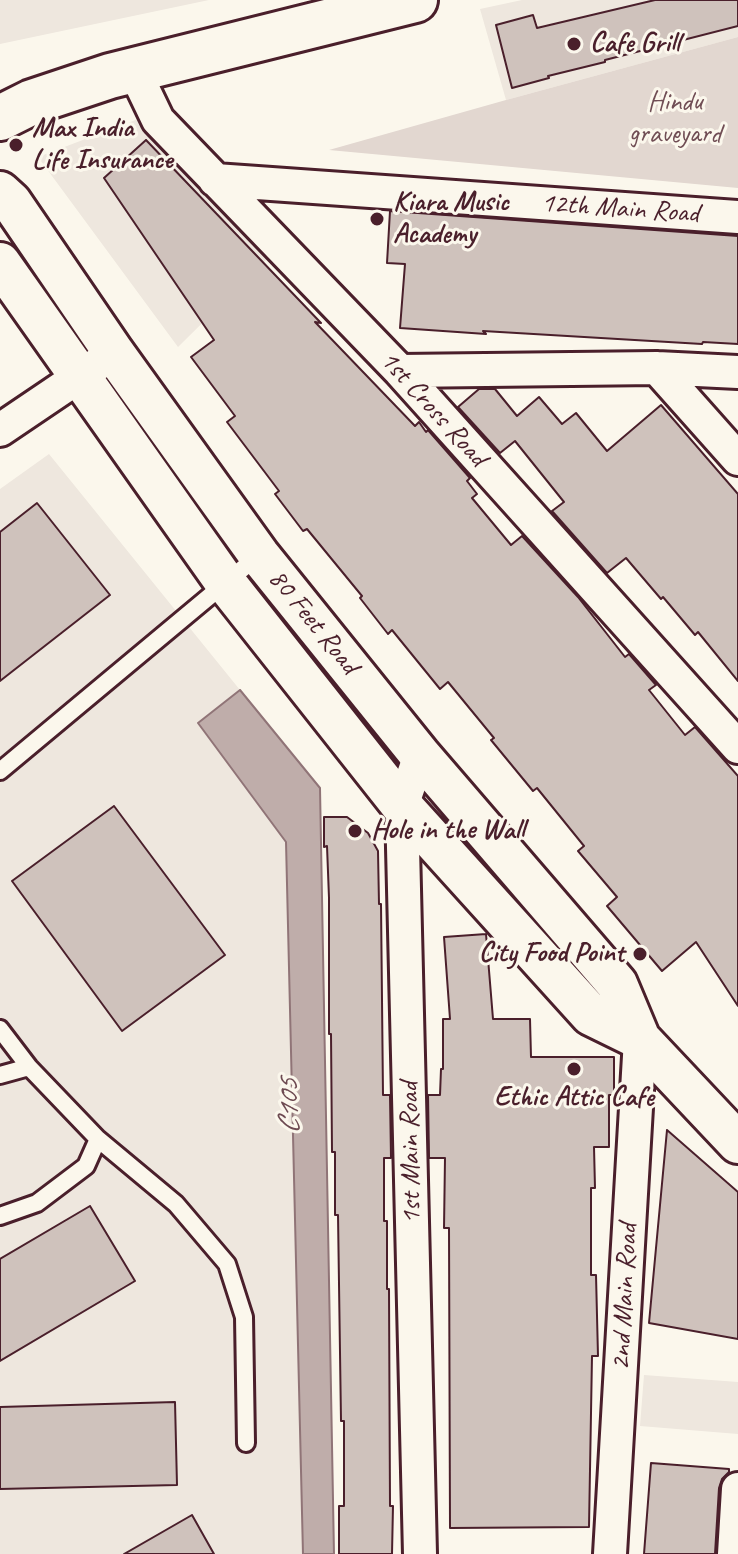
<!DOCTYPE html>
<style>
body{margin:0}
canvas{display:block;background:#fbf7ec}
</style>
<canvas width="738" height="1554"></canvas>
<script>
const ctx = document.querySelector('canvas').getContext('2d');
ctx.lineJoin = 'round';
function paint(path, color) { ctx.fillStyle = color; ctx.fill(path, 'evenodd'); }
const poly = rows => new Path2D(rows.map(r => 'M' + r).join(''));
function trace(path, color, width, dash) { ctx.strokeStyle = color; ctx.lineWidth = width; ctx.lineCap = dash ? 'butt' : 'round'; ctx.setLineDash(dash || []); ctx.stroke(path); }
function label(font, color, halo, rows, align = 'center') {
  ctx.font = font + ' Caveat,sans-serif'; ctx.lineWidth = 6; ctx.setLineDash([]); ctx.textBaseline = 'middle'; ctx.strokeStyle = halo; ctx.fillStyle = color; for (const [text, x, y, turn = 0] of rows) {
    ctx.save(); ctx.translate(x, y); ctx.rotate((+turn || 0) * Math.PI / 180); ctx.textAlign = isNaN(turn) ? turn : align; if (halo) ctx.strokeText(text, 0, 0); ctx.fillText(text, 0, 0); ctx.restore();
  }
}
const built = poly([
 [0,0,209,0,0,44],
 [522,0,738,0,738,37,506,100,480,9],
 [146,116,270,256,178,347,38,157],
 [49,454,240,690,198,724,286,842,303,1554,0,1554,0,489],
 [644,1375,738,1382,738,1434,640,1426]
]);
const green = poly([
 [738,37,738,188,329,150,506,100]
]);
const water = poly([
 [240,690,320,788,334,1554,303,1554,286,842,198,723,240,690]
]);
const building = poly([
 [655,0,738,0,738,26,605,60,605,62,548,76,549,78,512,88,496,25,533,15,537,28,655,0],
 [146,140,321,323,315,322,415,426,419,422,426,432,428,430,470,478,467,481,477,494,472,498,511,545,522,536,578,597,625,657,629,654,656,685,649,690,685,735,695,727,738,776,738,1006,696,942,662,971,607,906,617,897,578,851,584,846,537,788,533,791,491,740,494,738,448,682,440,689,392,630,388,634,360,598,362,596,307,529,303,531,275,494,279,491,227,422,235,416,191,357,214,340,104,178,146,140],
 [390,211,738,236,738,344,703,342,702,344,483,331,486,334,400,328,405,264,387,263,390,211],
 [479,389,495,389,517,416,539,397,562,424,576,413,607,451,661,405,738,494,738,681,698,632,695,635,663,597,661,599,626,558,607,573,552,511,564,502,515,441,500,453,458,407,479,389],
 [37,503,110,595,0,681,0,532,37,503],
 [114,806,225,955,122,1031,12,881,114,806],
 [324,817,347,817,368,833,378,851,379,904,381,904,383,1095,390,1095,391,1158,384,1158,384,1221,387,1221,387,1289,389,1289,390,1506,393,1506,392,1554,339,1554,339,1506,344,1506,344,1421,341,1421,338,1215,335,1215,335,1152,332,1152,331,1034,329,1034,329,898,327,846,324,847,324,817],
 [486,934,493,1019,530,1019,531,1057,614,1057,614,1095,609,1095,609,1147,594,1147,595,1188,591,1188,591,1275,596,1275,598,1356,592,1356,589,1527,450,1528,449,1228,444,1228,445,1158,429,1158,428,1095,440,1095,441,1069,443,1069,443,1019,450,1019,444,937,486,934],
 [667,1130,738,1192,738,1339,649,1323,667,1130],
 [90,1206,135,1281,0,1361,0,1259,90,1206],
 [175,1402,177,1485,0,1489,0,1407,175,1402],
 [651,1463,729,1469,729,1472,722,1479,719,1488,715,1554,644,1554,651,1463],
 [192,1515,214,1554,124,1554,192,1515]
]);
const service = poly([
 [0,771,259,555],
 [0,1029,29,1067,98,1139,86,1166,37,1203,0,1216],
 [0,1075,29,1067],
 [98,1139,176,1204,227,1264,244,1317,246,1443]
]);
const minor = poly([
 [134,70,158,120,400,371,738,747],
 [215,180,738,217],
 [657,368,738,459],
 [400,371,657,368,738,372],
 [0,430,114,353],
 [420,1554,402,806,420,755],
 [610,1554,640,1039],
 [734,1554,738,1489]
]);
const tertiary = poly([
 [0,192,11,202,114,353,259,555,420,755,617,984,640,1039,738,1143],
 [0,263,225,582,402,806,591,1015,640,1039]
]);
const secondary = poly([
 [0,118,32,102,110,76,415,0]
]);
const markers = [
 [574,44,8,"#4a1f2b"],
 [16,145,8,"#4a1f2b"],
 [377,219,8,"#4a1f2b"],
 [355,831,8,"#4a1f2b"],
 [640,954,8,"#4a1f2b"],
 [574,1069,8,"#4a1f2b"]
];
const poiNames = [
 ["Cafe Grill",590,44],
 ["Max India",32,129],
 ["Life Insurance",32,161],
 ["Kiara Music",393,203],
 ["Academy",393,235],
 ["Hole in the Wall",371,831],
 ["City Food Point",624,954,"right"],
 ["Ethic Attic Cafe",574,1098,"center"]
];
const parkNames = [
 ["Hindu",675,103],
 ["graveyard",675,135]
];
const streetNames = [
 ["12th Main Road",620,209,4],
 ["1st Cross Road",433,409,48],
 ["80 Feet Road",313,622,51],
 ["1st Main Road",411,1153,-91],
 ["2nd Main Road",625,1297,-87]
];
const waterNames = [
 ["C105",290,1107,-91]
];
paint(built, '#eee7de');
paint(green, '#e2d7d0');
paint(water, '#bfadaa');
trace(water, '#907477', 2);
paint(building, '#cfc2bc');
trace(building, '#4a1f2b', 2);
trace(service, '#4a1f2b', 22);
trace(minor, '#4a1f2b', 38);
trace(tertiary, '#4a1f2b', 46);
trace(secondary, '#4a1f2b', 50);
trace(service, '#fbf7ec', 16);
trace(minor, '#fbf7ec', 32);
trace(tertiary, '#fbf7ec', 40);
trace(secondary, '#fbf7ec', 44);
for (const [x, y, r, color] of markers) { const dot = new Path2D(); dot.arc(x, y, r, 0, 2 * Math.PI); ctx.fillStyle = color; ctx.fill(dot); trace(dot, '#fbf7ec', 3); }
label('bold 28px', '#4a1f2b', '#fbf7ec', poiNames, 'left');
label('28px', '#704d54', '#fbf7ec', parkNames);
label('28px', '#4a1f2b', '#fbf7ec', streetNames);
label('italic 30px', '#6d4a51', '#fbf7ec', waterNames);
</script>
